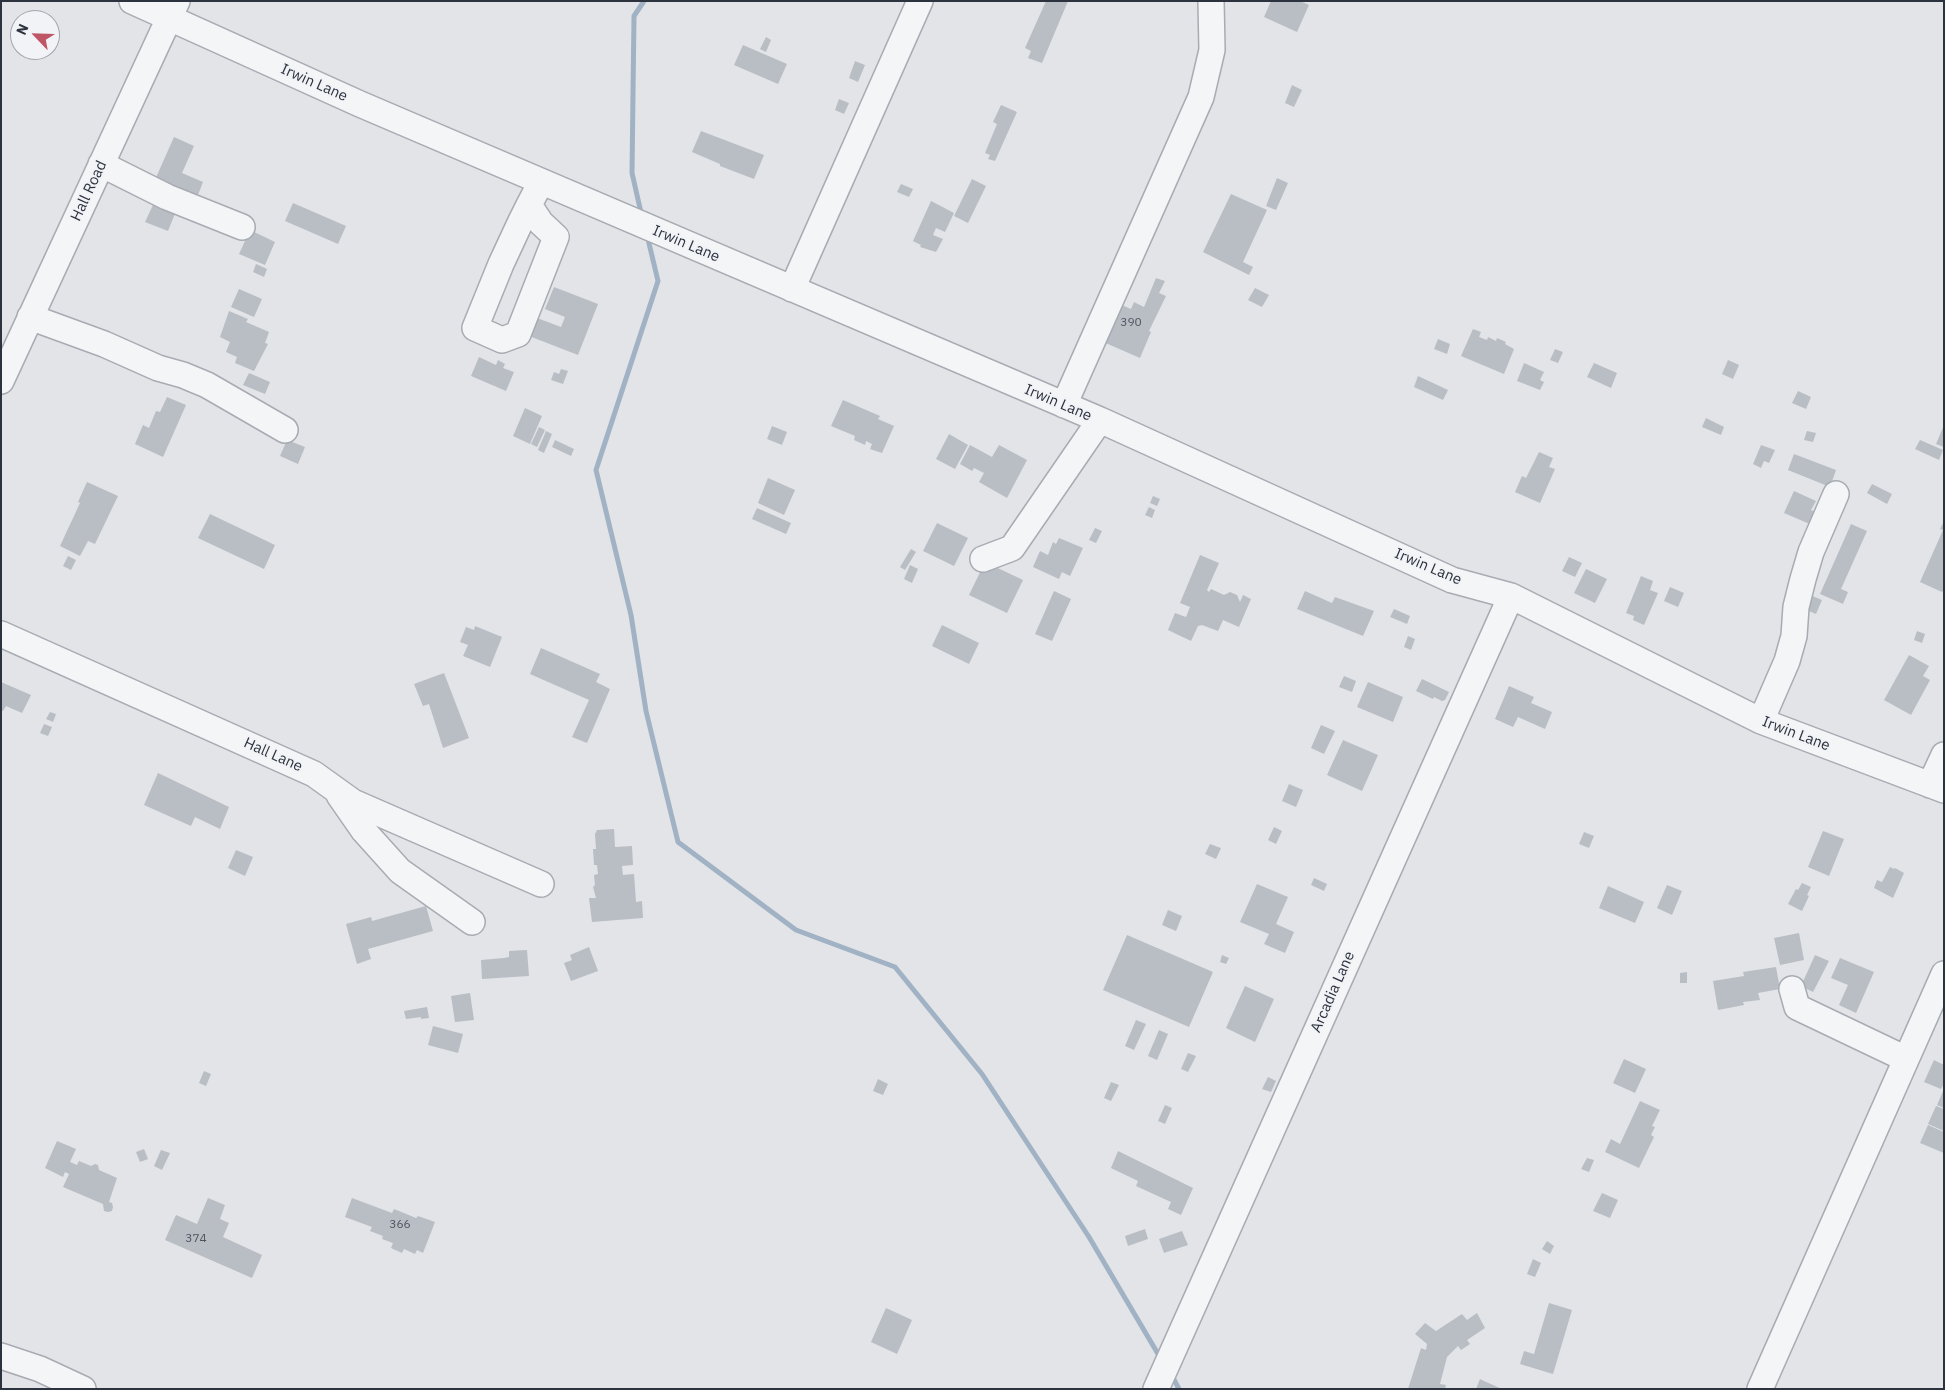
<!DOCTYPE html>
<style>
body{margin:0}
#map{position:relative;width:1945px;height:1390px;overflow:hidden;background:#e2e4e8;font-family:"IBM Plex Sans",sans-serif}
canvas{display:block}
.frame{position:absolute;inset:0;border:2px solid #2c323e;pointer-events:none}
.north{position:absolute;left:10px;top:10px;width:50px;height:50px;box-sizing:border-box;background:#f1f3f6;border:1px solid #a2a6ac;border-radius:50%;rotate:294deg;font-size:14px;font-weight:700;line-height:20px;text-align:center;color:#2c323e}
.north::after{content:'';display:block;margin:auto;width:18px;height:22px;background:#bf5565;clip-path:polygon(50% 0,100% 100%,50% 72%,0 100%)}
</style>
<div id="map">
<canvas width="1945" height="1390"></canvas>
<div class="frame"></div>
<div class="north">N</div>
</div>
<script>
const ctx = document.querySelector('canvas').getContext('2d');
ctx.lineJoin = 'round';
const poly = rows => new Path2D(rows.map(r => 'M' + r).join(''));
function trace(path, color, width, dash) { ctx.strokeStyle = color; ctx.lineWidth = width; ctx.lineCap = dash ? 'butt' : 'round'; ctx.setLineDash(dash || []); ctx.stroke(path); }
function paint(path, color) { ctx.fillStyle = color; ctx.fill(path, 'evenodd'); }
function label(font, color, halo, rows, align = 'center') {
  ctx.font = font + ' "IBM Plex Sans",sans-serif'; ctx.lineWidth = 4; ctx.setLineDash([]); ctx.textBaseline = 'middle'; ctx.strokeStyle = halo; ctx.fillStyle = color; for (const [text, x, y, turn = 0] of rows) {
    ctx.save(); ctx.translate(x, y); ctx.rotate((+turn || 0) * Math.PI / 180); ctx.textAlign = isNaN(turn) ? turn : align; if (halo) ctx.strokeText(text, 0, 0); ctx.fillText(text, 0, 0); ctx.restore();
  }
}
const stream = poly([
 [642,217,632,173,634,16,644,1],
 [647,235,658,281,596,470,631,615,646,711,678,842,796,930,895,967,982,1074,1089,1237,1161,1359],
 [1171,1374,1179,1389]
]);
const building = poly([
 [1046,1,1068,1,1042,63,1028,58,1031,51,1025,48],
 [1271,1,1300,1,1309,5,1297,32,1264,17],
 [766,37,771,40,766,52,760,49],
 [743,45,787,64,778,84,734,65],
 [855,61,865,65,858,82,849,78],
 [1292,85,1302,90,1294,107,1285,103],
 [839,99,849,103,844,114,835,110],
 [1001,105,1017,112,995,161,988,159,990,155,985,153,997,124,993,122],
 [701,131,764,155,754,179,720,166,720,164,692,152],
 [174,137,194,146,182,173,203,182,196,200,154,182],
 [1277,178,1288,183,1276,210,1266,206],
 [972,179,986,186,968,223,954,216],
 [901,184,913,189,909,197,897,192],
 [1231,194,1267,210,1243,262,1253,267,1249,275,1203,252],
 [931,201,954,213,945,232,936,228,933,235,943,239,936,252,920,247,921,245,913,241],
 [293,203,346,226,338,244,285,221],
 [172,204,178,206,168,231,145,222,153,205,168,212],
 [250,230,275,242,265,265,239,254],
 [256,264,267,269,264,277,253,272],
 [1156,278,1165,281,1159,293,1166,296,1149,331,1151,332,1140,358,1101,341,1117,303,1131,309,1134,302,1144,307],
 [554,287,598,304,578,355,529,336,537,318,561,327,565,317,545,309],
 [1255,288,1269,295,1262,307,1248,300],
 [239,289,262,299,254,317,231,307],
 [229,311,248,319,246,322,269,332,265,343,268,344,254,371,235,363,237,357,226,352,230,342,220,337],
 [1473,329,1481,332,1479,337,1487,340,1488,337,1496,341,1497,338,1506,342,1505,344,1514,349,1504,374,1461,356],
 [1438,339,1450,344,1447,354,1434,349],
 [1555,349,1563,352,1558,363,1550,360],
 [479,357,496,365,498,360,505,364,503,368,514,372,506,391,471,376],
 [1728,360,1739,365,1733,379,1722,374],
 [1524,363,1544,372,1540,380,1544,382,1540,390,1517,381],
 [1594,363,1617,373,1611,388,1587,377],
 [561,369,568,371,563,384,551,380,554,372,559,374],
 [249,373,270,382,265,394,243,385],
 [1418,376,1448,390,1443,400,1414,387],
 [1798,391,1811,397,1806,409,1792,403],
 [167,397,186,405,163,457,135,444,143,425,149,428,156,411,160,412],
 [843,400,880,416,878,419,894,426,882,453,870,449,872,444,866,441,865,445,854,440,855,436,831,426],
 [525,408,542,416,530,444,513,436],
 [1706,418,1724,427,1721,435,1702,427],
 [1944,425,1944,447,1936,444],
 [772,426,787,432,782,445,767,439],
 [539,427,545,430,537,447,531,444],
 [546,431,552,434,544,453,538,450],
 [1807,431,1816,433,1813,442,1804,440],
 [949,434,968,445,955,469,936,459],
 [287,440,305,447,298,464,280,456],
 [555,440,574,449,571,456,552,447],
 [1920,440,1943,450,1939,460,1915,449],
 [970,445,992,457,999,445,1027,460,1007,498,979,482,984,473,974,468,972,471,960,464],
 [1761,445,1775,450,1769,463,1764,461,1761,468,1753,464],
 [1539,452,1553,458,1549,467,1555,469,1540,503,1515,492,1522,476,1526,478],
 [1794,454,1836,470,1830,487,1788,470],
 [768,478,795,490,784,515,758,503],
 [87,482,118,496,95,544,88,541,80,556,60,546,80,503,78,502],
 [1872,484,1892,494,1887,504,1867,493],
 [1794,491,1816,501,1811,510,1817,513,1812,525,1784,513],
 [1153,496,1160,499,1157,506,1150,503],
 [1149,507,1155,510,1152,518,1145,515],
 [757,508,791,523,786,534,752,519],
 [210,514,275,545,264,569,198,538],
 [1944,521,1944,589,1942,592,1920,582,1943,530,1940,529],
 [937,523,968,538,954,566,923,551],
 [1851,524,1867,531,1841,589,1848,592,1843,604,1820,594],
 [1095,528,1102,531,1096,543,1089,540],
 [1059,538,1083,548,1070,576,1062,572,1059,579,1033,567,1040,551,1048,555,1053,542,1056,544],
 [911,549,916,552,905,570,900,567],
 [1200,555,1219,563,1207,590,1209,592,1211,589,1224,595,1230,592,1237,595,1240,602,1243,595,1251,599,1239,627,1223,620,1218,631,1202,625,1198,626,1191,641,1168,630,1175,613,1186,617,1190,607,1180,603],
 [68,556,76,560,71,570,63,566],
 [1569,557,1582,563,1575,577,1562,571],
 [985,562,1023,580,1007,613,969,595],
 [910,565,918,569,912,583,904,579],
 [1586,569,1607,579,1595,603,1574,593],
 [1641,576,1653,581,1650,590,1658,593,1644,625,1633,620,1634,616,1626,613],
 [1670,587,1684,593,1678,607,1664,601],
 [1054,591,1071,599,1052,641,1035,634],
 [1305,591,1332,603,1335,597,1374,611,1363,636,1297,609],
 [1810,595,1822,600,1816,614,1804,609],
 [1394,609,1410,616,1407,624,1390,617],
 [942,625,979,643,969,664,932,646],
 [475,626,502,637,490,667,463,656,468,645,460,642,466,627,474,630],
 [1917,631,1925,634,1922,643,1914,640],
 [1408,636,1415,639,1411,650,1404,647],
 [541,648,600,674,596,682,610,689,587,743,572,737,589,700,530,674],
 [1909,655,1929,666,1923,676,1930,680,1911,715,1884,700],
 [444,673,469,738,443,748,429,704,423,706,414,684],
 [1344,676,1356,681,1352,692,1339,687],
 [1422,679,1449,692,1445,700,1442,701,1434,697,1433,699,1416,691],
 [1,682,31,695,22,713,6,706,3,711,1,710],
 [1368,682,1403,697,1393,722,1357,707],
 [1509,686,1534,697,1531,703,1552,712,1545,729,1518,717,1513,727,1495,719],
 [50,712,56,714,53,722,46,719],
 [44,724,52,727,48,736,40,733],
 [1321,725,1335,731,1324,754,1311,748],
 [1343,740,1378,755,1362,791,1327,775],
 [158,773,229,807,220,829,195,817,191,826,144,805],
 [1289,784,1303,790,1296,807,1282,801],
 [1274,827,1282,831,1276,844,1268,840],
 [614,829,615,847,632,846,633,865,622,866,623,875,634,874,636,902,642,901,643,918,592,922,589,898,596,898,593,887,595,885,594,875,598,874,597,865,594,865,593,849,596,849,595,834,597,830],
 [1823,831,1844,839,1829,876,1808,867],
 [1584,832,1594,836,1589,848,1579,844],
 [1210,844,1221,848,1216,859,1205,854],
 [236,850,253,857,245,876,228,868],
 [1890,867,1894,869,1895,868,1904,873,1893,898,1874,888,1877,880,1882,882],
 [1314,878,1327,884,1324,891,1311,885],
 [1802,883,1811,887,1807,895,1809,896,1802,911,1788,904,1796,889,1798,890],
 [1257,884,1288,897,1276,924,1294,932,1285,953,1264,944,1269,934,1240,922],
 [1667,885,1682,891,1672,915,1657,908],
 [1608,886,1644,902,1635,923,1599,908],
 [426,906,433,931,368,949,371,959,357,964,346,924,371,917,372,921],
 [1168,910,1182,916,1176,931,1162,925],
 [1799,933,1804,960,1780,965,1774,938],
 [1127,935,1213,972,1189,1027,1103,990],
 [589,947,598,971,571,981,564,963,572,960,570,955],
 [527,950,529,976,482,979,481,960,504,958,509,957,509,951],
 [1222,955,1229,958,1226,964,1220,962],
 [1815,955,1829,961,1813,992,1801,986],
 [1840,958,1874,972,1856,1013,1839,1005,1848,985,1831,978],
 [1776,967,1780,989,1758,993,1760,1000,1743,1002,1744,1005,1718,1010,1713,981,1744,976,1743,972],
 [1687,972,1687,983,1680,983,1680,973],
 [1245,986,1274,999,1255,1042,1226,1028],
 [470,993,474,1020,455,1022,451,996],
 [427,1007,429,1018,421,1019,421,1017,406,1019,404,1011],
 [1136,1020,1146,1024,1134,1050,1125,1046],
 [433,1026,463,1034,458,1053,428,1045],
 [1159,1030,1168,1034,1157,1060,1148,1056],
 [1188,1053,1196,1056,1188,1072,1181,1069],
 [1624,1059,1646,1069,1635,1093,1613,1083],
 [1934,1060,1944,1065,1944,1084,1941,1089,1924,1082],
 [204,1071,211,1074,206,1086,199,1083],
 [1268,1077,1276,1081,1271,1092,1262,1089],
 [878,1079,888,1084,883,1095,873,1091],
 [1111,1082,1119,1085,1111,1101,1104,1098],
 [1944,1089,1944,1108,1937,1105],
 [1640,1101,1660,1110,1652,1126,1655,1127,1651,1135,1654,1137,1639,1168,1605,1152,1611,1139,1620,1144],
 [1165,1105,1172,1108,1165,1124,1158,1121],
 [1936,1106,1944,1109,1944,1131,1928,1124],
 [1928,1125,1944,1132,1944,1153,1920,1143],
 [57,1141,76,1149,70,1162,77,1165,79,1161,91,1166,95,1164,98,1165,99,1170,117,1178,109,1202,112,1203,113,1207,112,1211,108,1212,104,1211,103,1204,63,1187,69,1174,65,1172,63,1177,45,1168],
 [144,1149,148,1159,140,1162,136,1152],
 [161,1150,170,1153,162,1170,154,1166],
 [1118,1151,1193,1188,1181,1215,1168,1209,1171,1202,1136,1186,1138,1181,1111,1168],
 [1587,1158,1594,1160,1589,1172,1581,1169],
 [1602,1193,1618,1200,1610,1218,1593,1211],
 [208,1198,225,1205,220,1219,229,1223,223,1237,262,1255,252,1278,165,1240,176,1215,197,1224],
 [352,1198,392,1213,394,1209,416,1218,418,1216,435,1222,423,1253,417,1250,415,1254,404,1249,402,1253,391,1248,393,1243,382,1239,383,1236,370,1231,372,1227,345,1217],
 [1145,1229,1148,1239,1128,1246,1125,1236],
 [1182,1231,1188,1245,1164,1253,1159,1239],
 [1547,1241,1554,1246,1550,1254,1542,1249],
 [1533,1259,1541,1263,1535,1277,1527,1274],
 [1549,1303,1572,1310,1553,1374,1520,1364,1524,1351,1534,1354],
 [886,1308,912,1320,897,1354,871,1342],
 [1477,1313,1485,1328,1467,1340,1470,1344,1461,1350,1458,1346,1447,1357,1440,1384,1446,1385,1445,1389,1408,1389,1421,1348,1426,1350,1427,1344,1415,1334,1425,1323,1436,1331,1462,1314,1467,1320],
 [1480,1379,1484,1381,1502,1389,1476,1389]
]);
const minor = poly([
 [132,1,360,104,1100,420,1452,580,1511,596,1761,721,1944,790],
 [101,164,167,197,242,227],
 [529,205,541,223,556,237,518,334,502,340,475,328,501,264,521,221,529,205,541,182],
 [792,289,920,1],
 [30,317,104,344,158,368,183,375,207,385,285,430],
 [1,381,177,1],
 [1064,405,1201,97,1212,50,1211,1],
 [983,559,1012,548,1100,420],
 [1,634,314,774,353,802,541,884],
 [1761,721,1787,661,1794,636,1796,607,1803,579,1811,552,1836,494],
 [1930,785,1944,755],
 [339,795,364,831,400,871,472,922],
 [1792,989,1797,1007,1906,1059],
 [1,1356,40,1369,83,1389],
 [1156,1389,1511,596],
 [1760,1389,1944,974]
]);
const numberNames = [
 ["390",1131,323],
 ["366",400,1225],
 ["374",196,1239]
];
const streetNames = [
 ["Irwin Lane",314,83,24],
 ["Hall Road",89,191,-65],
 ["Irwin Lane",686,244,23],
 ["Irwin Lane",1058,403,23],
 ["Irwin Lane",1428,567,23],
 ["Irwin Lane",1796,734,21],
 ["Hall Lane",273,755,24],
 ["Arcadia Lane",1333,992,-66]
];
trace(stream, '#a1b2c4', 5);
paint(building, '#b9bec5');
trace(minor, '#a8abb2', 28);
trace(minor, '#f4f5f7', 25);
label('12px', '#4f5560', null, numberNames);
label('15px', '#2c323e', '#f1f3f6', streetNames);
</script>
